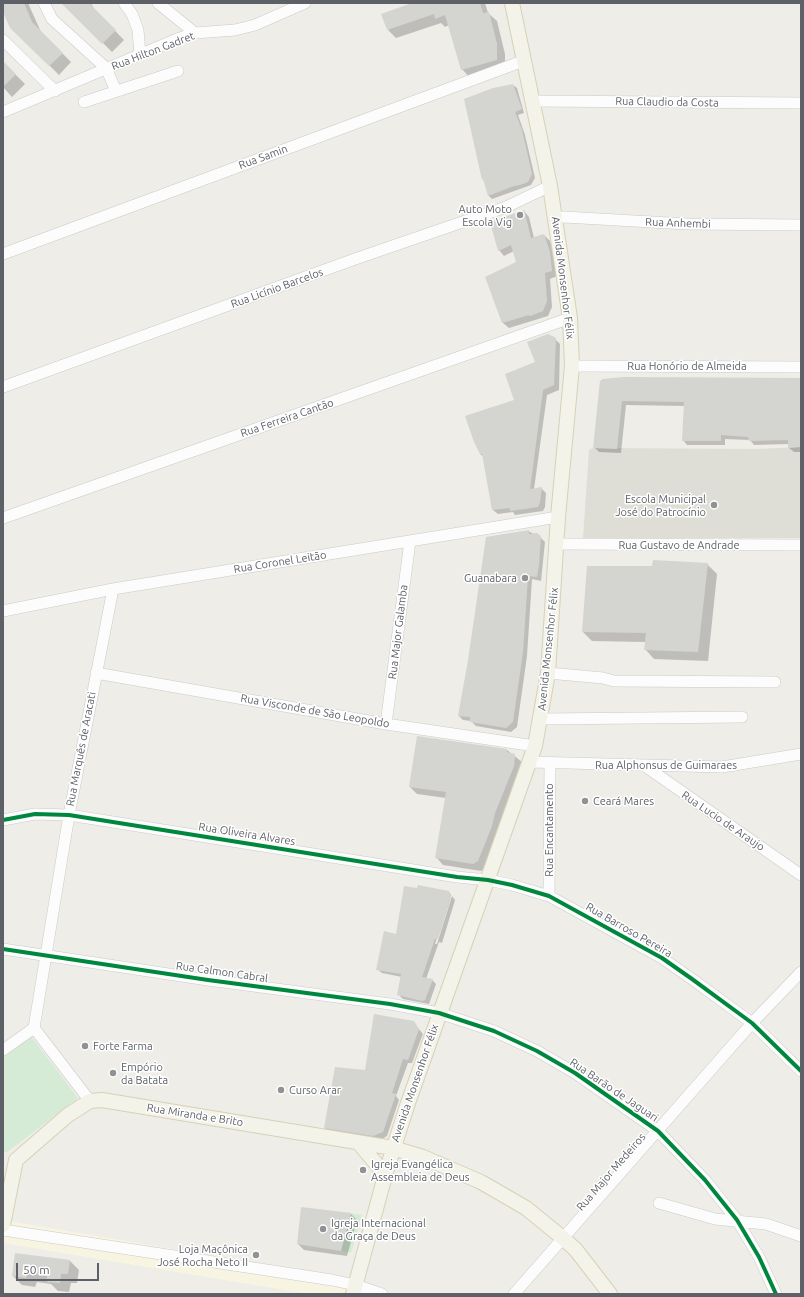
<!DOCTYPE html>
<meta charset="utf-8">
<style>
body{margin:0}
#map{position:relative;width:804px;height:1297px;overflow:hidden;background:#eeede8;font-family:Ubuntu,sans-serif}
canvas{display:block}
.frame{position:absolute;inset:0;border:4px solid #5d6167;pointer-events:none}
.scale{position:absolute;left:16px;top:1263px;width:83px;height:18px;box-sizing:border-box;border:2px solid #5d6167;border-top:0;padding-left:5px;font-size:12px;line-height:14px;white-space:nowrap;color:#5d6167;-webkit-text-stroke:3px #fff;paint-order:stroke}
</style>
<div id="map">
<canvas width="804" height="1297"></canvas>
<div class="frame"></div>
<div class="scale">50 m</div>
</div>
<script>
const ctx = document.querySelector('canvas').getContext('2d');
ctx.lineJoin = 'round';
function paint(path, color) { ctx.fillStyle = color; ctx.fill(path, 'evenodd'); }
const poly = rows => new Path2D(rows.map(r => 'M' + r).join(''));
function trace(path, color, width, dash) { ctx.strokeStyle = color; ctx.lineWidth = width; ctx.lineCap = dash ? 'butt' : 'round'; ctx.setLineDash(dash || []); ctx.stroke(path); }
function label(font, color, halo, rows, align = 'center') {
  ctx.font = font + ' Ubuntu,sans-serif'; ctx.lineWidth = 3; ctx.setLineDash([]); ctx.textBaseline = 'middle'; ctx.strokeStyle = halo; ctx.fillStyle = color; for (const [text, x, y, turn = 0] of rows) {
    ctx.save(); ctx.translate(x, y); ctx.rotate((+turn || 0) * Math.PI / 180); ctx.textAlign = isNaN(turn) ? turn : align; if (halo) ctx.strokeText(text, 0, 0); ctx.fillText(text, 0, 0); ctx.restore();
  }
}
const commercial = poly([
 [3,1220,350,1279,348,1294,309,1294,3,1243]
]);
const education = poly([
 [801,447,801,538,583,538,589,450,593,448,757,449]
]);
const green = poly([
 [30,1035,78,1098,6,1153,3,1149,3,1054],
 [351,1213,362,1215,351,1253,341,1251]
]);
const shadow = poly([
 [3,3,28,3,41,32,71,62,59,75,11,27,3,9],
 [63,3,91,3,94,9,124,40,112,52],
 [415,3,485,3,488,13,497,21,505,54,505,69,470,78,462,69,449,25,445,27,441,23,396,38,388,30],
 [3,62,25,84,12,97,3,87],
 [513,85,517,88,524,113,518,115,525,135,535,178,531,185,492,199,489,196,485,182,483,179,465,99],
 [524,211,529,217,534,238,544,235,550,241,555,258,557,276,550,279,552,307,548,316,509,328,503,323,517,262,514,251,504,256,499,250],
 [552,336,560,344,559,390,547,395,534,489,541,488,546,493,545,507,543,511,515,515,513,512,498,514,493,510,484,457,480,454,515,400],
 [801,379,801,452,794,452,789,448,789,444,754,445,750,440,725,439,725,445,687,445,683,440,685,406,626,405,621,453,599,452,594,447,601,382],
 [528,531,540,537,545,542,541,581,532,579,527,656,517,727,511,732,476,726,471,721,463,720,459,716],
 [707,564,717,574,708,661,654,659,645,649,646,642,592,641,583,632,653,567],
 [507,750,522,762,521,774,485,868,481,871,443,865,436,857,446,798,417,794,410,787],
 [449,892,451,895,435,944,437,944,452,896,455,900,442,943,439,942,426,979,432,980,436,984,429,1004,403,999,399,995,402,977,382,973,377,969,396,935],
 [413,1022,423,1034,412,1063,408,1063,396,1096,399,1100,387,1136,382,1139,329,1132,325,1128,365,1071],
 [351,1214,357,1220,347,1256,304,1250,298,1244],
 [70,1261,79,1270,77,1283,71,1283,69,1292,58,1291,51,1284,37,1282,35,1287,22,1285,13,1276]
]);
const building = poly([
 [3,3,24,3,32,22,63,53,49,66,10,28,3,12],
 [61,3,89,3,116,30,102,44],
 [412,3,480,3,483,13,489,12,497,44,497,60,461,70,445,15,435,19,434,14,387,30,381,14],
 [3,61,16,74,3,87],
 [513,84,522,109,515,112,522,130,532,174,528,182,523,184,511,187,488,196,483,179,482,180,464,99,493,88],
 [524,210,531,238,544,234,550,252,552,271,545,273,547,301,543,311,530,316,529,315,502,323,485,277,516,262,511,245,498,251,490,222],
 [548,334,556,338,554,385,543,390,530,489,542,487,540,502,538,507,510,511,510,508,492,510,482,454,480,454,474,442,465,416,514,400,505,374,535,362,527,342],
 [624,377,801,378,801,447,788,448,788,440,749,441,748,437,721,435,721,441,682,441,684,402,622,401,617,449,593,448,600,381,603,379],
 [529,530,529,534,537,533,541,536,539,565,537,577,528,576,523,652,513,722,506,728,470,722,470,717,458,716,468,660,486,537],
 [653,560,708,563,698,652,644,650,646,633,582,632,587,566,652,566],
 [417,736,507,749,507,752,515,754,514,766,495,813,492,826,478,861,473,864,435,858,446,792,409,787],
 [418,885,449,891,451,899,438,939,435,939,422,977,433,979,425,1000,422,1001,397,995,401,974,376,970,384,931,396,934,404,886,417,888],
 [374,1014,414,1021,419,1029,408,1060,403,1059,392,1093,396,1094,383,1132,373,1136,324,1128,335,1067,365,1070],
 [301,1207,351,1213,341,1251,297,1244],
 [15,1253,70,1260,68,1274,61,1274,60,1283,47,1282,47,1276,28,1273,26,1278,12,1276]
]);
const minor = poly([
 [44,3,52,19,106,68,116,91],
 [124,3,132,14,138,30,140,54],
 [158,3,195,33],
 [3,40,55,91],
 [533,101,801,103],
 [84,102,178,71],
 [3,112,177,39,195,33,235,30,255,25,305,3],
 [555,218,564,217,687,224,801,225],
 [3,254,523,61],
 [572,366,801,367],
 [3,387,355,259,506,207,550,186],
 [3,518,570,318],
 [557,544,801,545],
 [3,611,113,589,558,517],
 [96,673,386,724,535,746],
 [548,673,603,678,614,681,775,682],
 [541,719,742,717],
 [386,724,410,541],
 [529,762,722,767,801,754],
 [645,766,801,875],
 [3,820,35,814,69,815,457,877,488,880,512,885,549,896,662,958,692,979,752,1023,801,1071],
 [549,896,550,763],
 [3,949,208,980,390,1004,439,1013,494,1031,537,1051,575,1073,658,1131,705,1180,737,1220,759,1257,776,1294],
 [34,1028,69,815,113,589],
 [34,1028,90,1101],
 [3,1050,34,1028],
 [659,1203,715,1219,766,1224,801,1236],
 [3,1230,332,1280,355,1285,382,1294],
 [514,1294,752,1023,801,972]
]);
const major = poly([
 [358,1142,378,1166,384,1179],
 [3,1225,16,1160,68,1115,90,1101,102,1100,393,1148,423,1157,481,1182,526,1208,564,1239,576,1250,610,1294],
 [353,1294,386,1172,408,1103,535,746,548,673,558,517,572,366,570,318,550,186,512,3]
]);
const cycleway = poly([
 [3,820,35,814,69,815,457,877,488,880,512,885,549,896,662,958,692,979,752,1023,801,1071],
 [3,949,208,980,390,1004,439,1013,494,1031,537,1051,575,1073,658,1131,705,1180,737,1220,759,1257,776,1294]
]);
const markers = [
 [520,215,4,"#909294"],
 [714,505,4,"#909294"],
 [525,578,4,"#909294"],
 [585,801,4,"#909294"],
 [85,1046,4,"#909294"],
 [113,1073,4,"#909294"],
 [281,1090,4,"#909294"],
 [363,1170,4,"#909294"],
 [323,1229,4,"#909294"],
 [256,1255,4,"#909294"]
];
const streetNames = [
 ["Rua Hilton Gadret",153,51,-21],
 ["Rua Claudio da Costa",667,102,1],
 ["Rua Samin",263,157,-20],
 ["Rua Anhembi",678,223,2],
 ["Avenida Monsenhor Félix",563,278,83],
 ["Rua Licínio Barcelos",277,288,-20],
 ["Rua Honório de Almeida",687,366],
 ["Rua Ferreira Cantão",287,418,-19],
 ["Rua Gustavo de Andrade",679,545],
 ["Rua Coronel Leitão",280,562,-9],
 ["Rua Major Galamba",398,632,-83],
 ["Avenida Monsenhor Félix",548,649,-84],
 ["Rua Visconde de São Leopoldo",315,711,10],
 ["Rua Marquês de Aracati",81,749,-79],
 ["Rua Alphonsus de Guimaraes",666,765],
 ["Rua Lucio de Araujo",723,821,34],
 ["Rua Encantamento",549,830,-90],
 ["Rua Oliveira Alvares",247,834,9],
 ["Rua Barroso Pereira",629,930,30],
 ["Rua Calmon Cabral",222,972,8],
 ["Avenida Monsenhor Félix",415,1083,-71],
 ["Rua Barão de Jaguari",614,1090,34],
 ["Rua Miranda e Brito",195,1115,9],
 ["Rua Major Medeiros",611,1172,-49]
];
const poiNames = [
 ["Auto Moto",512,209,"right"],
 ["Escola Vig",512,222,"right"],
 ["Escola Municipal",706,499,"right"],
 ["José do Patrocínio",706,512,"right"],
 ["Guanabara",517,578,"right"],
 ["Ceará Mares",593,801],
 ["Forte Farma",93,1046],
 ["Empório",121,1067],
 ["da Batata",121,1080],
 ["Curso Arar",289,1090],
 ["Igreja Evangélica",371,1164],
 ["Assembleia de Deus",371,1177],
 ["Igreja Internacional",331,1223],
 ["da Graça de Deus",331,1236],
 ["Loja Maçônica",248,1249,"right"],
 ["José Rocha Neto II",248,1262,"right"]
];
paint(commercial, '#f7f4e1');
paint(education, '#deddd6');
paint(green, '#d5ebd5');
paint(shadow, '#0003');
paint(building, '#d4d4d1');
trace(minor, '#cacac9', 12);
trace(major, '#d7d1b5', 16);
trace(minor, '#fcfcfc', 11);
trace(major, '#f3f3e9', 14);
trace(cycleway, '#00873e', 4);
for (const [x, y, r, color] of markers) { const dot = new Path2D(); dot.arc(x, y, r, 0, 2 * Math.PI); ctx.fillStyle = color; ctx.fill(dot); trace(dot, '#fff', 1.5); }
label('11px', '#5d6167', '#fff', streetNames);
label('11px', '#5d6167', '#fff', poiNames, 'left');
</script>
